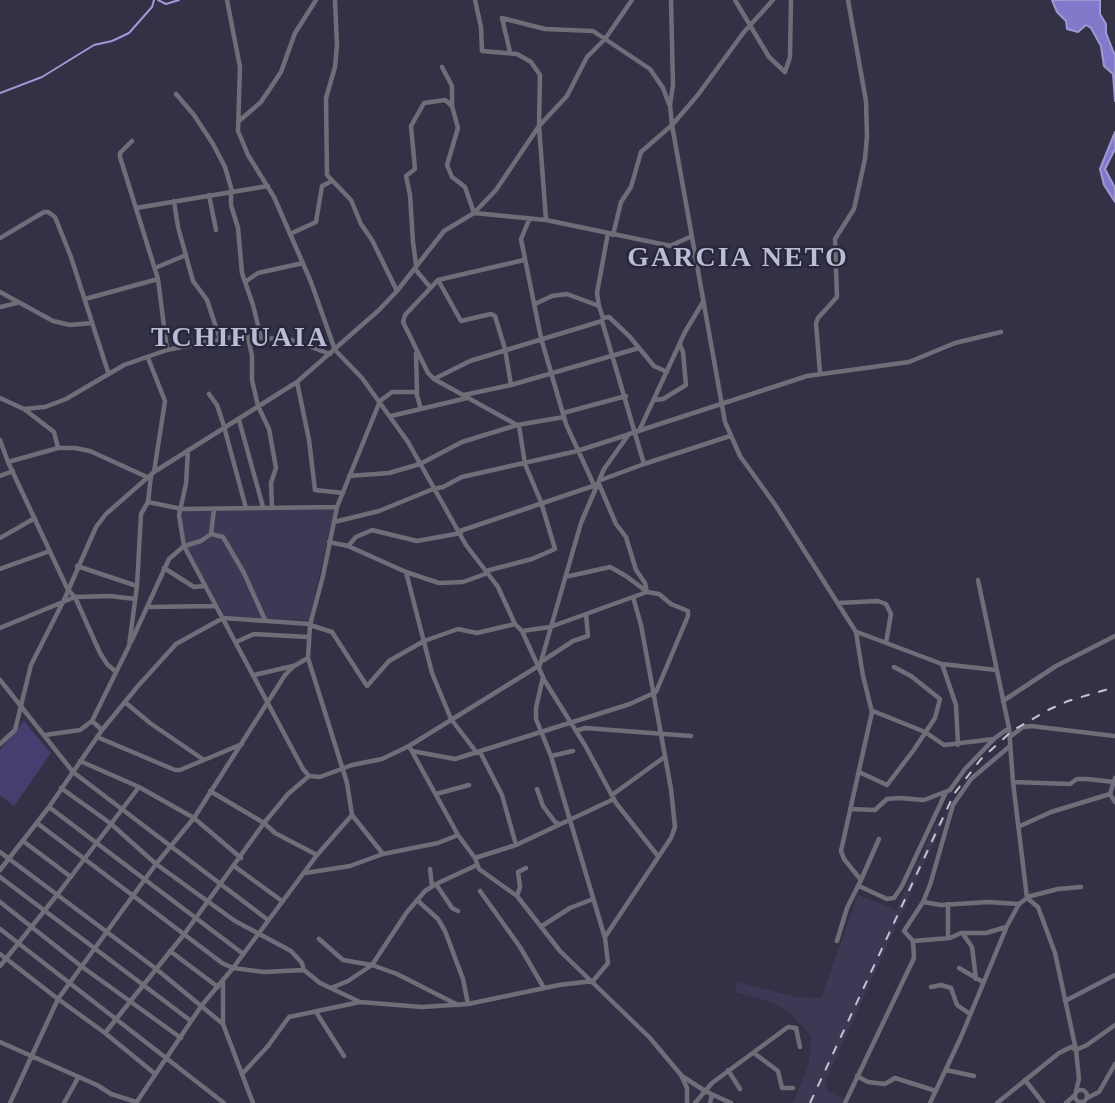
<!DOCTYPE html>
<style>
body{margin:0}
canvas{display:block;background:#333146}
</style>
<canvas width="1115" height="1103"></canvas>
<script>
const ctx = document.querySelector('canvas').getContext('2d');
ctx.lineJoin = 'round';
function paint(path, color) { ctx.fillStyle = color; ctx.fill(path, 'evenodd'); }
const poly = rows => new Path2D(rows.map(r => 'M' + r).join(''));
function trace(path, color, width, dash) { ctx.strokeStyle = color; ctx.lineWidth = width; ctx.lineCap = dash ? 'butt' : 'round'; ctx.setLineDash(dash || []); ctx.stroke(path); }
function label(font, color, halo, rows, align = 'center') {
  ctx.font = font + ' Georgia,serif'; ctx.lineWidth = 5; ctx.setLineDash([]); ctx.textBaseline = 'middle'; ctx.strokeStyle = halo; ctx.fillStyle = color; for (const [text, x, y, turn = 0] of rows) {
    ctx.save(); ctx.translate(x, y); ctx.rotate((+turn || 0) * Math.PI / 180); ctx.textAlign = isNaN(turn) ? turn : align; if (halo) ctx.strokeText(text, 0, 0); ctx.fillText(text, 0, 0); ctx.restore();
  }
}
const built = poly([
 [334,509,309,620,225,617,188,549,181,527,183,510],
 [948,812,826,1080,827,1091,843,1099,841,1103,793,1103,809,1065,811,1036,792,1015,774,1003,735,992,738,982,795,997,821,998,858,895,896,910,936,824]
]);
const green = poly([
 [24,721,51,753,14,806,0,795,0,750]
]);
const water = poly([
 [1052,0,1100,0,1100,14,1106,24,1106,33,1115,56,1115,101,1113,74,1104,66,1101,46,1091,28,1086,25,1078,32,1067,29,1066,21,1057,12,1052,0],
 [1115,132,1115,149,1105,169,1115,188,1115,202,1104,185,1100,169,1115,132]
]);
const stream = poly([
 [158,0,166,4,179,0],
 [0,93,42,77,94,45,112,41,129,33,152,7,154,0]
]);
const minor = poly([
 [335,0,337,45,335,67,326,98,327,175,351,200,361,224,372,240,397,291],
 [475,0,481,27,482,51,517,54,531,62,540,75,539,126,546,220],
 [671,0,673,85,670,105,672,125,725,422,740,456,776,506,856,632,863,676,872,712,841,851,844,859,861,880,847,908,837,941],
 [735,0,769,57,785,72,790,57,791,0],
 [510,52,502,18,545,29,593,31,650,69,663,88,669,104],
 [442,67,452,86,452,106,458,128,447,165,452,177,465,187,474,213,546,220,671,246,683,249,694,256],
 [176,94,194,115,213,144,225,167,232,191],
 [239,121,261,102,281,72,295,33,316,0],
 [132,141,120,153,120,157,158,279,167,350],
 [231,192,231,205,238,228,242,273,253,305,261,338],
 [209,195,216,230],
 [174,201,178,227,193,281,207,300,220,339],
 [136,208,268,186],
 [529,220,521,239,541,338,566,424,594,485],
 [290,234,316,222,322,186,332,181],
 [613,235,621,202,631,187,641,152,672,125,697,96,744,32,773,0],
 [0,238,44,212,48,212,55,217,71,257,108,372],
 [672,245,690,237],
 [416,264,413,242,410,195,406,176,415,169,411,126,424,103,445,100,452,106],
 [155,268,186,255],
 [415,269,430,287],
 [438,280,461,321,491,314,495,316,505,349,511,385],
 [245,282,258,273,303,263],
 [0,292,53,321,70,325,92,323],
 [85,299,158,279],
 [535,304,552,296,567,294,599,306,603,318,609,317,630,337,654,366,667,372],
 [599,306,597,293,608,233],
 [0,307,17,303],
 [248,337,252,356,252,380,258,406,269,429,276,468,271,483,272,507],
 [416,354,417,393],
 [148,358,165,401,154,472],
 [820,373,816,323,818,318,837,297,835,239,854,209,865,159,867,136,866,101,848,0],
 [434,379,470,361,602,321,644,464,601,480],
 [297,382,309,440,315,490,343,493],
 [209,394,217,405,223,423,246,508],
 [464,395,511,385,639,348],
 [0,398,24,409,45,407,66,399,124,365,167,350,237,336,292,340,330,354],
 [654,400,663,399,686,385,683,352,680,345],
 [24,409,54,432,58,448],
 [563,413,626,396],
 [391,416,467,398],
 [239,420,263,507],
 [517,425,434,379,428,373,403,322,405,315,438,280,524,260],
 [639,431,685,332,703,302],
 [0,440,8,462,68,590,75,597,100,653,107,664,116,672],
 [188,450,186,484,179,515,184,546,303,769,309,776,320,777,352,765,382,759,409,746,540,665,581,523,604,469,629,434,807,376,909,362,955,343,1001,332],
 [8,462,58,448,75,448,90,451,147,477],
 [644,464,730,436],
 [0,476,13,471],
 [349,476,389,473,420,464,462,442,517,425,564,417],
 [148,502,182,509,337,507],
 [334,522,379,511,433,489,443,487,462,477,577,451,627,435],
 [460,531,599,484,616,524,626,537,636,570,645,583,647,592],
 [211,534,223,537,244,573,265,620],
 [0,538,35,518],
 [329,542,348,546,406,572,439,583,463,582,488,573],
 [348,546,356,537,372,530,417,541,461,533],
 [77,566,137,586],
 [164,568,194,587,204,586],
 [0,569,50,551],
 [486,571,532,559,555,549,541,502,525,464,519,425],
 [406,572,432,673,451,719,477,753],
 [565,577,610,567,626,576,646,591],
 [978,580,1009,728,1013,782,1027,898,1038,907,1055,953,1076,1050,1079,1079,1076,1091],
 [838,603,878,601,886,604,891,614,886,643],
 [147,607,216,606],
 [310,625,332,632,367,686,389,661,424,641,458,629,477,633,515,624],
 [0,628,75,597,110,596,135,599],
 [522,631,550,627,633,597,641,625,671,789,675,827,671,838,605,937],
 [857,632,942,664,996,670],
 [131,642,169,559,184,546,201,541,211,534,214,509],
 [236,642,254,634,308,637],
 [544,660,573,641,588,636,586,614],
 [942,664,956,705,958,745],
 [254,675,293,666],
 [543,678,586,747,616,803,658,856],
 [0,680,73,772,268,920],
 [1003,701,1056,666,1115,636],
 [873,711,925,732,944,745,994,739],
 [102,730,92,721,129,646,137,586,141,514,148,502,151,476],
 [576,731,585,728,691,736],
 [45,735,80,730,92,721],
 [1011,736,1023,727,1031,726,1115,736],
 [97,737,175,770,180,770,204,760,150,723,126,703],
 [0,744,15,730,31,665,64,600,96,527,106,514,154,472,297,382,379,310,397,291,444,231,474,213,496,190,539,126,567,96,587,57,605,39,632,0],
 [409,746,458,835,475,858,479,869,517,896,560,951,650,1038,681,1075,687,1088,687,1103],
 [412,751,455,759,630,704,656,692,688,616,688,611,671,604,659,594,647,592,633,597],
 [480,752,502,795,516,845],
 [551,756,573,751],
 [204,760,242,744],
 [80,761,139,787],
 [859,772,887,785,913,751,935,718,940,699,911,676,894,667],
 [1013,782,1070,784,1077,779,1087,779,1114,782],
 [61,788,110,823,156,864,235,921,291,951,302,963,304,970],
 [537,789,543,806,555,822,559,824],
 [210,791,264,823,275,833,317,855],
 [436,794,469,785],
 [1110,794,1115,802],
 [612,795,663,758],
 [49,807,242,953],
 [850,809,875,810,887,799,899,798,924,800,945,792],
 [352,815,383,854],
 [37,823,222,963,233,968,264,972,304,970,320,983,360,1002,422,1007,468,1004,559,985,593,981,608,963,605,938,551,756,536,719,536,708,543,677,522,631,515,624,498,587,466,545,408,442,362,378,335,350,311,282,274,197,248,155,238,131,240,67,227,0],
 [1018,827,1051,812,1110,794,1115,778],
 [23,841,71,877],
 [0,852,155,968,223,1024],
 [475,858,516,845,614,799],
 [234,866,282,901],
 [430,869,432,886],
 [0,870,49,807,102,730,138,686,176,644,223,618,310,624],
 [305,873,350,866,383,854,438,843,458,835],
 [0,877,191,1021],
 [861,880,879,839],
 [436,884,452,908,458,911],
 [859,886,887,899,894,898,902,886,946,792,950,790,965,769,995,738,1009,728],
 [480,891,520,947,544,988],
 [517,896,520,887,518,872,526,868],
 [1027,897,1058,889,1081,887],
 [417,900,438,919,445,931,463,979,468,1004],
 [0,902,81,966,181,1038],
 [923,902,941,905,988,902,1019,904],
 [542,926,570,908,593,899],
 [0,929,224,1103],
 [963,934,972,947,976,979],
 [948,937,948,904],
 [319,939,343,960,372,965,397,974,458,1005],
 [913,941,950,938,961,933,986,933,1006,927],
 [170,951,218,987],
 [0,954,58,999,105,1033,154,1073],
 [0,966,57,895,139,787,194,818,241,858],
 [959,968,983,982],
 [223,981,223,1024,253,1103],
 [931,987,941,985,951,988,957,1005,970,1014],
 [331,988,348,981,372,965,407,912,425,891,436,884,477,865],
 [1065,1001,1115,975],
 [316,1012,344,1056],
 [105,1033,185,933,264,823,288,794,309,776],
 [0,1042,97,1085,111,1094,136,1102],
 [754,1053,778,1071,782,1088,793,1088],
 [728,1070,740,1089],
 [946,1070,974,1076],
 [242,1074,268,1046,289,1017,360,1002],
 [682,1076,705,1091,731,1103],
 [857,1076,868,1082,885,1084,895,1078,936,1091],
 [1025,1080,1043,1103],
 '1075 1096a6 6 0 1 1 12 0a6 6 0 1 1-12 0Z',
 [1087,1098,1099,1092,1115,1064],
 [10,1103,58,999,156,864,194,818,285,675,294,666,308,658],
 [64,1103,78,1078],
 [136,1103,202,1005,233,968,317,855,352,815,347,783,308,658,310,625,323,576,337,507,380,401,392,392,416,392,421,409],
 [695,1103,712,1083,788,1027,796,1028,800,1047],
 [710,1103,712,1095],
 [845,1103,914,958,913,941,904,931,923,902,930,885,953,805,971,779,1010,746],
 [930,1103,961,1037,1007,926,1019,904,1027,898],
 [997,1103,1059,1053,1071,1047,1076,1050,1087,1045,1115,1025],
 [1066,1103,1074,1096]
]);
const rail = poly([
 [810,1103,954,794,981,759,1012,731,1048,710,1068,701,1115,687]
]);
const districtNames = [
 ["GARCIA NETO",738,259],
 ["TCHIFUAIA",240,339]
];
paint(built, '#3b3954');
paint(green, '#453f70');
paint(water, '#8379ca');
trace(water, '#a098d5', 2);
trace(stream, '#a098d5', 2);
trace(minor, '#6e6e79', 4.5);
trace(rail, '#c3c3d1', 2, [9, 9]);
ctx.letterSpacing = '2px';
label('bold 28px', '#bdbcd6', '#29273b', districtNames);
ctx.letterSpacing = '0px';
</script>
